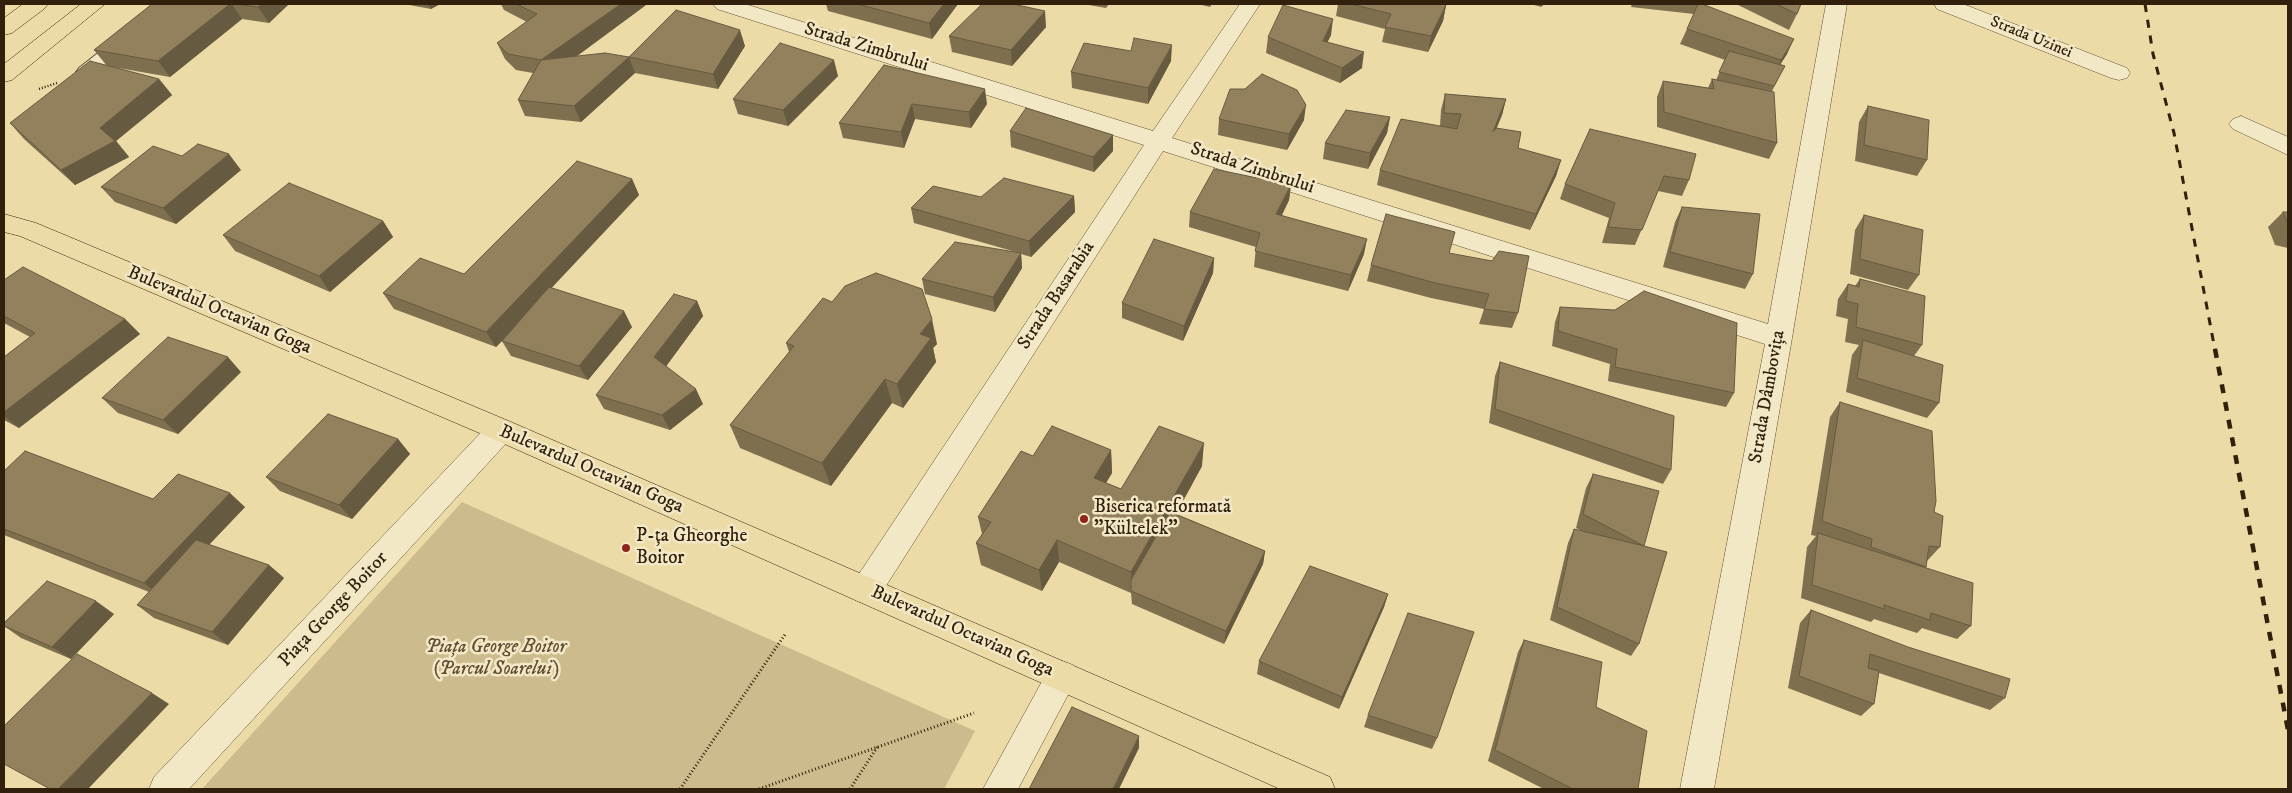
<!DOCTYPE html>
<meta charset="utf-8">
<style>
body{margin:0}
#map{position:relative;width:2292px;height:793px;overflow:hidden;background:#ecdba7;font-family:"IM FELL DW Pica",serif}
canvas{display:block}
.frame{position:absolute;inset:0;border:5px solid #31200b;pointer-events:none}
</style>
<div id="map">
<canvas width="2292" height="793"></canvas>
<div class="frame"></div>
</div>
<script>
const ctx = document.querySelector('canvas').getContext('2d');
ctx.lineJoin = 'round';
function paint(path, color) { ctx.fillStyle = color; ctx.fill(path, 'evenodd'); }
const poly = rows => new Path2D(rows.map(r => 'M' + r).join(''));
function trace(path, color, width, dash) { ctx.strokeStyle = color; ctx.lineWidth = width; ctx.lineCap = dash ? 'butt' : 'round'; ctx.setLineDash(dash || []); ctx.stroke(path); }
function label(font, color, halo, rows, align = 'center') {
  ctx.font = font + ' "IM FELL DW Pica",serif'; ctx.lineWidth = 5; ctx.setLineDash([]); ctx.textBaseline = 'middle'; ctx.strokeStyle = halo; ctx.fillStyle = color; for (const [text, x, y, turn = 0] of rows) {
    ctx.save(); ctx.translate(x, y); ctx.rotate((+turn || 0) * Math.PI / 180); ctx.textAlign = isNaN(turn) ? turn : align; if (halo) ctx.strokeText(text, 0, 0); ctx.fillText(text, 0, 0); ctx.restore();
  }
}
const green = poly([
 [462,502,975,731,944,789,202,789]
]);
const pathFar1 = poly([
 [39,89,57,83]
]);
const path = poly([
 [680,789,786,633],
 [759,789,974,713],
 [850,789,878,746]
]);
const lane = poly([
 [160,4,180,4,93,76,86,78,79,76,76,72,79,68,160,4]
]);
const street = poly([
 [713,4,745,4,1153,131,1240,4,1260,4,1172,138,1768,324,1826,4,1847,4,1792,338,1714,789,1680,789,1765,344,1163,151,877,600,866,604,855,600,851,590,855,580,1144,145,717,9,713,4],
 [1934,4,1963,4,2127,68,2130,73,2127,78,2119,80,2111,78,1937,9,1934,4],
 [2241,116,2288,137,2288,155,2233,129,2229,124,2233,119,2241,116],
 [501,419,511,422,515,430,511,438,189,789,149,789,154,777,491,422,501,419],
 [1062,661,1073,665,1078,676,1018,789,983,789,1051,665,1062,661]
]);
const primary = poly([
 [23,4,48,4,44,9,12,33,4,35,4,18,23,4],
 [81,4,105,4,12,80,4,82,4,64,81,4],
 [4,214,36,223,511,422,1330,777,1335,789,1280,789,491,438,20,236,4,232,4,214]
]);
const railFar1 = poly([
 [2145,4,2153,54,2174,133,2215,350]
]);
const rail = poly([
 [2215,349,2288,730]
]);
const wall = poly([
 [152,4,289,4,269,23,242,19,170,77,107,66,159,79,172,95,116,141,129,157,75,185,24,139,10,123,107,66,94,50],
 [404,4,440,4,431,9],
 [501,4,646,4,646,5,576,57,629,57,745,46,718,89,635,73,581,122,525,116,518,100,533,73,516,70,505,59,497,43,527,22,504,10],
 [826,4,958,4,932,39,828,11],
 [1083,4,1109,4,1106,8],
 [1198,4,1212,4,1210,7],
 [1338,4,1442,4,1446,5,1443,21,1428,52,1382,42,1385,29,1336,16],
 [1531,4,1545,4,1541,7],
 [1632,4,1708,4,1706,5,1787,54,1780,64,1785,66,1772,91,1777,143,1769,159,1657,127,1657,97,1663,81,1708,88,1712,79,1716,80,1725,60,1680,44,1694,14,1631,7],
 [1736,4,1801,4,1797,14,1789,30],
 [1046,27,1012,66,952,52,949,36],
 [1331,35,1327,43,1362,68,1340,83,1266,53,1268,37],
 [1171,61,1148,104,1072,88,1071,72],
 [884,65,987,104,971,128,915,119,904,148,843,138,839,123],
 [838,76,788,126,738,114,733,99],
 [1445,94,1506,99,1502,115,1496,128,1518,148,1561,160,1556,176,1530,230,1377,185,1380,170,1440,126,1441,110],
 [1868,106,1927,160,1917,176,1855,161,1859,122],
 [1390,117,1387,133,1368,169,1323,159,1325,143],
 [1219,119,1304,120,1287,150,1218,135],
 [1590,129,1689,180,1682,196,1658,191,1635,245,1602,243,1609,218,1560,199,1565,184],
 [1010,131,1113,135,1113,151,1094,172,1011,147],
 [182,156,241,170,176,224,115,202,101,187],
 [632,179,639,195,551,288,632,327,588,380,511,356,502,341,505,338,496,347,394,309,383,293,464,274],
 [1291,185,1289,200,1282,215,1364,254,1348,291,1254,267,1256,247,1189,227,1190,212],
 [1074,196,1075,212,1031,257,1021,254,1022,268,995,312,925,294,922,279,1016,252,914,223,911,208,981,197],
 [1682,207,1753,274,1745,289,1663,267,1675,222],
 [2283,212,2288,212,2288,248,2275,245,2268,227],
 [1864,215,1919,275,1908,290,1850,274,1855,230],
 [383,221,393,237,330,292,235,251,223,235],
 [1450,253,1518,313,1512,328,1479,324,1484,309,1431,298,1367,281,1371,265],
 [1214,258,1213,273,1183,341,1122,318,1122,303],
 [1860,279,1922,345,1914,356,1939,403,1927,418,1846,392,1852,355,1859,345,1845,342,1848,319,1836,316,1838,299,1848,284,1855,286],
 [4,280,125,319,140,334,19,428,4,420,4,357,30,337,4,323],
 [697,301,703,316,666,366,703,404,670,430,604,409,596,395],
 [832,302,937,344,933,348,936,362,903,408,892,403,831,486,740,448,730,425,789,352,786,343],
 [1560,307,1734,393,1726,407,1608,381,1610,364,1552,346,1555,322],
 [1500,362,1671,470,1663,484,1489,423,1495,376],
 [241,372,178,434,118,413,102,398],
 [1840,402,1934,512,1940,547,1927,561,1926,567,1925,568,1971,626,1957,639,1922,628,1917,633,1874,619,1871,622,1801,598,1807,547,1816,536,1811,535,1830,417],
 [398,439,410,454,352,519,280,491,266,477],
 [1111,450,1112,473,1106,483,1121,489,1202,466,1176,514,1265,551,1263,564,1224,644,1132,604,1131,593,1059,562,1042,591,981,565,976,543,982,534,978,517,1033,456],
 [4,471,153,499,245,507,209,545,269,565,284,578,228,645,154,618,137,605,149,592,4,535],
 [1593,474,1644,546,1639,644,1631,656,1550,620,1568,543,1574,529,1582,531,1576,528,1586,488],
 [1388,594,1384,607,1339,709,1257,674,1259,661],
 [1811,610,2005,698,1990,710,1879,673,1874,704,1861,716,1788,688,1800,623],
 [114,614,71,659,21,638,4,626],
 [1524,640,1596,707,1638,789,1544,789,1488,761,1518,652],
 [1368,715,1437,738,1432,749,1364,727]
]);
const shadedWall = poly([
 [230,4,232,4,242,19,170,77,158,61],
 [262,4,289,4,269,23,258,7],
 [428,4,440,4,431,9],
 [621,4,646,4,646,5,549,76,541,60],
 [944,4,958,4,932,39,929,23],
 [1446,5,1443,21,1428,52,1431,36],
 [1045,11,1046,27,1012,66,1011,50],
 [1333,19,1331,35,1320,57,1323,41],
 [740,30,745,46,718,89,713,74],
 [1794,39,1787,54,1773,76,1781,60],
 [1172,45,1171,61,1148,104,1148,88],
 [1364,52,1362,68,1340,83,1342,68],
 [629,57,635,73,581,122,574,106],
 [834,60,838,76,788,126,783,110],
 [159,79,172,95,116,141,129,157,75,185,61,170,100,128],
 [985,89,987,104,971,128,969,112],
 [1506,99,1502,115,1489,147,1493,132],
 [912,104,915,119,904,148,901,132],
 [1306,105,1304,120,1287,150,1289,134],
 [1390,117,1387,133,1368,169,1370,153],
 [1113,135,1113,151,1094,172,1093,157],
 [229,154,241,170,176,224,163,208],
 [1561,160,1556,176,1530,230,1536,214],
 [632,179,639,195,496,347,486,332],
 [1291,185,1289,200,1275,229,1276,214],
 [1074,196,1075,212,1031,257,1029,241],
 [383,221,393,237,330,292,319,276],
 [1367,239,1364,254,1348,291,1351,275],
 [1021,253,1022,268,995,312,993,297],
 [1214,258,1213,273,1183,341,1184,326],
 [697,301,703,316,662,372,654,357],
 [624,311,632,327,588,380,579,366],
 [125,319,140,334,19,428,4,416,4,412],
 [932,319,937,344,933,348,936,362,903,408,897,384,920,334],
 [228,357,241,372,178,434,163,420],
 [885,379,892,403,831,486,822,463],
 [696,389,703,404,670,430,662,415],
 [398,439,410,454,352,519,339,505],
 [1204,443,1202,466,1133,592,1132,591,1131,572],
 [1111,450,1112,473,1095,501,1094,478],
 [230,493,245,507,160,596,144,583],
 [1057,540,1059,562,1042,591,1039,570],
 [1265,551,1263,564,1224,644,1226,631],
 [269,565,284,578,228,645,212,632],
 [1388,594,1384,607,1339,709,1342,697],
 [96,601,114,614,71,659,52,647],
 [152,693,169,704,88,789,58,789],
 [1139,736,1139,748,1119,789,1113,789]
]);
const building = poly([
 [152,4,230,4,158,61,94,50,152,4],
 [235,4,262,4,258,7,235,4],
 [516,4,621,4,541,60,508,54,497,43,537,14,516,4],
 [857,4,944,4,929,23,857,4],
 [982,4,1013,4,1045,11,1011,50,949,36,982,4],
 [1351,4,1442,4,1446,5,1431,36,1385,27,1391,14,1351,4],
 [1698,4,1702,4,1794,39,1781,60,1687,29,1698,4],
 [1776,4,1801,4,1797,14,1776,4],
 [1283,5,1333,19,1323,41,1364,52,1342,68,1268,37,1283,5],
 [676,10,740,30,713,74,629,57,676,10],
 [1134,38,1172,45,1148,88,1071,72,1084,43,1131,51,1134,38],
 [780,43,834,60,783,110,733,99,780,43],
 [1729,51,1785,66,1774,86,1719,72,1729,51],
 [605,53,629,57,574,106,518,100,541,60,605,53],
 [90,61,159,79,100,128,115,141,61,170,10,123,90,61],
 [884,65,985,89,969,112,912,104,901,132,839,123,884,65],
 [1262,74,1297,90,1306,105,1289,134,1219,119,1230,89,1245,89,1262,74],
 [1712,79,1774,92,1777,143,1664,112,1663,81,1714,89,1712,79],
 [1445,94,1506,99,1493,132,1496,128,1521,132,1518,148,1561,160,1536,214,1380,170,1401,119,1457,129,1461,114,1444,113,1445,94],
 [1868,106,1929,120,1927,160,1864,145,1868,106],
 [1026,108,1113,135,1093,157,1010,131,1026,108],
 [1346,110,1390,117,1370,153,1325,143,1346,110],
 [1590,129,1696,154,1689,180,1664,176,1642,230,1608,227,1615,203,1565,184,1590,129],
 [198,144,229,154,163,208,101,187,153,146,182,156,198,144],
 [577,161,632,179,486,332,383,293,420,258,464,274,577,161],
 [1214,169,1291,185,1276,214,1367,239,1351,275,1255,251,1260,233,1190,212,1214,169],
 [1004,178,1074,196,1029,241,911,208,933,186,981,197,1004,178],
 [289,183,383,221,319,276,223,235,289,183],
 [1682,207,1760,214,1753,274,1670,252,1682,207],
 [2283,212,2288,212,2288,224,2283,212],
 [1386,214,1455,232,1449,253,1492,261,1499,251,1529,256,1518,313,1484,309,1489,294,1435,283,1371,265,1386,214],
 [1864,215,1923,230,1919,275,1860,259,1864,215],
 [1154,239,1214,258,1184,326,1122,303,1154,239],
 [955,242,1021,253,993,297,922,279,955,242],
 [23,267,125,319,4,412,4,357,35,333,4,316,4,280,23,267],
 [876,273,922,289,932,319,920,334,931,338,897,384,885,379,822,463,730,425,794,346,786,343,823,298,832,302,845,286,876,273],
 [1860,279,1925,296,1922,345,1856,327,1858,304,1846,301,1848,284,1859,287,1860,279],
 [549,287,624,311,579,366,502,341,549,287],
 [1644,291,1737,323,1734,393,1615,367,1617,349,1558,331,1560,307,1615,310,1644,291],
 [674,294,697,301,654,357,696,389,662,415,596,395,674,294],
 [168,337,228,357,163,420,102,398,168,337],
 [1863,340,1943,365,1939,403,1857,378,1863,340],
 [1500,362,1674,416,1671,470,1495,409,1500,362],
 [1840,402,1932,431,1936,501,1934,512,1943,516,1940,547,1929,546,1926,567,1871,547,1872,539,1822,521,1840,402],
 [328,414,398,439,339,505,266,477,328,414],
 [1052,426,1111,450,1094,478,1121,489,1159,426,1204,443,1131,572,1057,540,1039,570,976,543,991,522,978,517,1021,451,1033,456,1052,426],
 [25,451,153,499,178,474,230,493,144,583,4,529,4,471,25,451],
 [1593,474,1659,491,1644,546,1667,552,1639,644,1557,607,1574,529,1644,546,1583,514,1593,474],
 [1170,512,1265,551,1226,631,1131,591,1131,580,1170,512],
 [1818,533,1973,583,1971,626,1931,613,1930,620,1884,605,1884,609,1812,585,1818,533],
 [196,540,269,565,212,632,137,605,196,540],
 [1310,566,1388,594,1342,697,1259,661,1310,566],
 [47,581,96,601,52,647,4,626,4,623,47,581],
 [1811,610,1908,647,2010,679,2005,698,1870,654,1868,668,1879,671,1874,704,1799,676,1811,610],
 [1408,613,1474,632,1437,738,1368,715,1408,613],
 [1524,640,1602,662,1596,707,1647,731,1638,789,1573,789,1495,750,1524,640],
 [77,654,152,693,58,789,50,789,4,764,4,726,77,654],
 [1072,707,1139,736,1113,789,1029,789,1072,707]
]);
const markers = [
 [1084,519,5,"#8f2418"],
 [626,548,5,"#8f2418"]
];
const farStreetnames = [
 ["Strada Uzinei",2031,38,22]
];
const streetNames = [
 ["Strada Zimbrului",866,48,17],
 ["Strada Zimbrului",1252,169,18],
 ["Strada Basarabia",1057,296,-57],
 ["Bulevardul Octavian Goga",219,311,23],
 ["Strada Dâmbovița",1768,397,-80],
 ["Bulevardul Octavian Goga",591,470,23],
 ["Piața George Boitor",334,610,-47],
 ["Bulevardul Octavian Goga",962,632,24]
];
const poiNames = [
 ["Biserica reformată",1094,508],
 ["\"Kültelek\"",1094,530],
 ["P-ța Gheorghe",636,537],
 ["Boitor",636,559]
];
const parkNames = [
 ["Piața George Boitor",496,648],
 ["(Parcul Soarelui)",496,670]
];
paint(green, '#ccbb8c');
trace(lane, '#604f32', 2);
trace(street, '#604f32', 1);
trace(primary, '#31200b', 1);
trace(pathFar1, '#31200b', 2.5, [1, 2]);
trace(path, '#31200b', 3, [1, 2.5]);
paint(lane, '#f3e8c6');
paint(street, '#f3e8c6');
paint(primary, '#ecdba7');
trace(railFar1, '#31200b', 3, [8, 8]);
trace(rail, '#31200b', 4.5, [9, 9]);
paint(wall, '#7e6f4f');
paint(shadedWall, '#665a40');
paint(building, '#92815c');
trace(building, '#665a40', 1);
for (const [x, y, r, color] of markers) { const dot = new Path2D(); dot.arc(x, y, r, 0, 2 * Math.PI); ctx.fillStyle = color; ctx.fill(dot); trace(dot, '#f3e8c6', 2); }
label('16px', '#31200b', '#f3e8c6', farStreetnames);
label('19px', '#31200b', '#f3e8c6', streetNames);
label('19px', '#31200b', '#f3e8c6', poiNames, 'left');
label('italic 19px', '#604e32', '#f3e8c6', parkNames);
</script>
